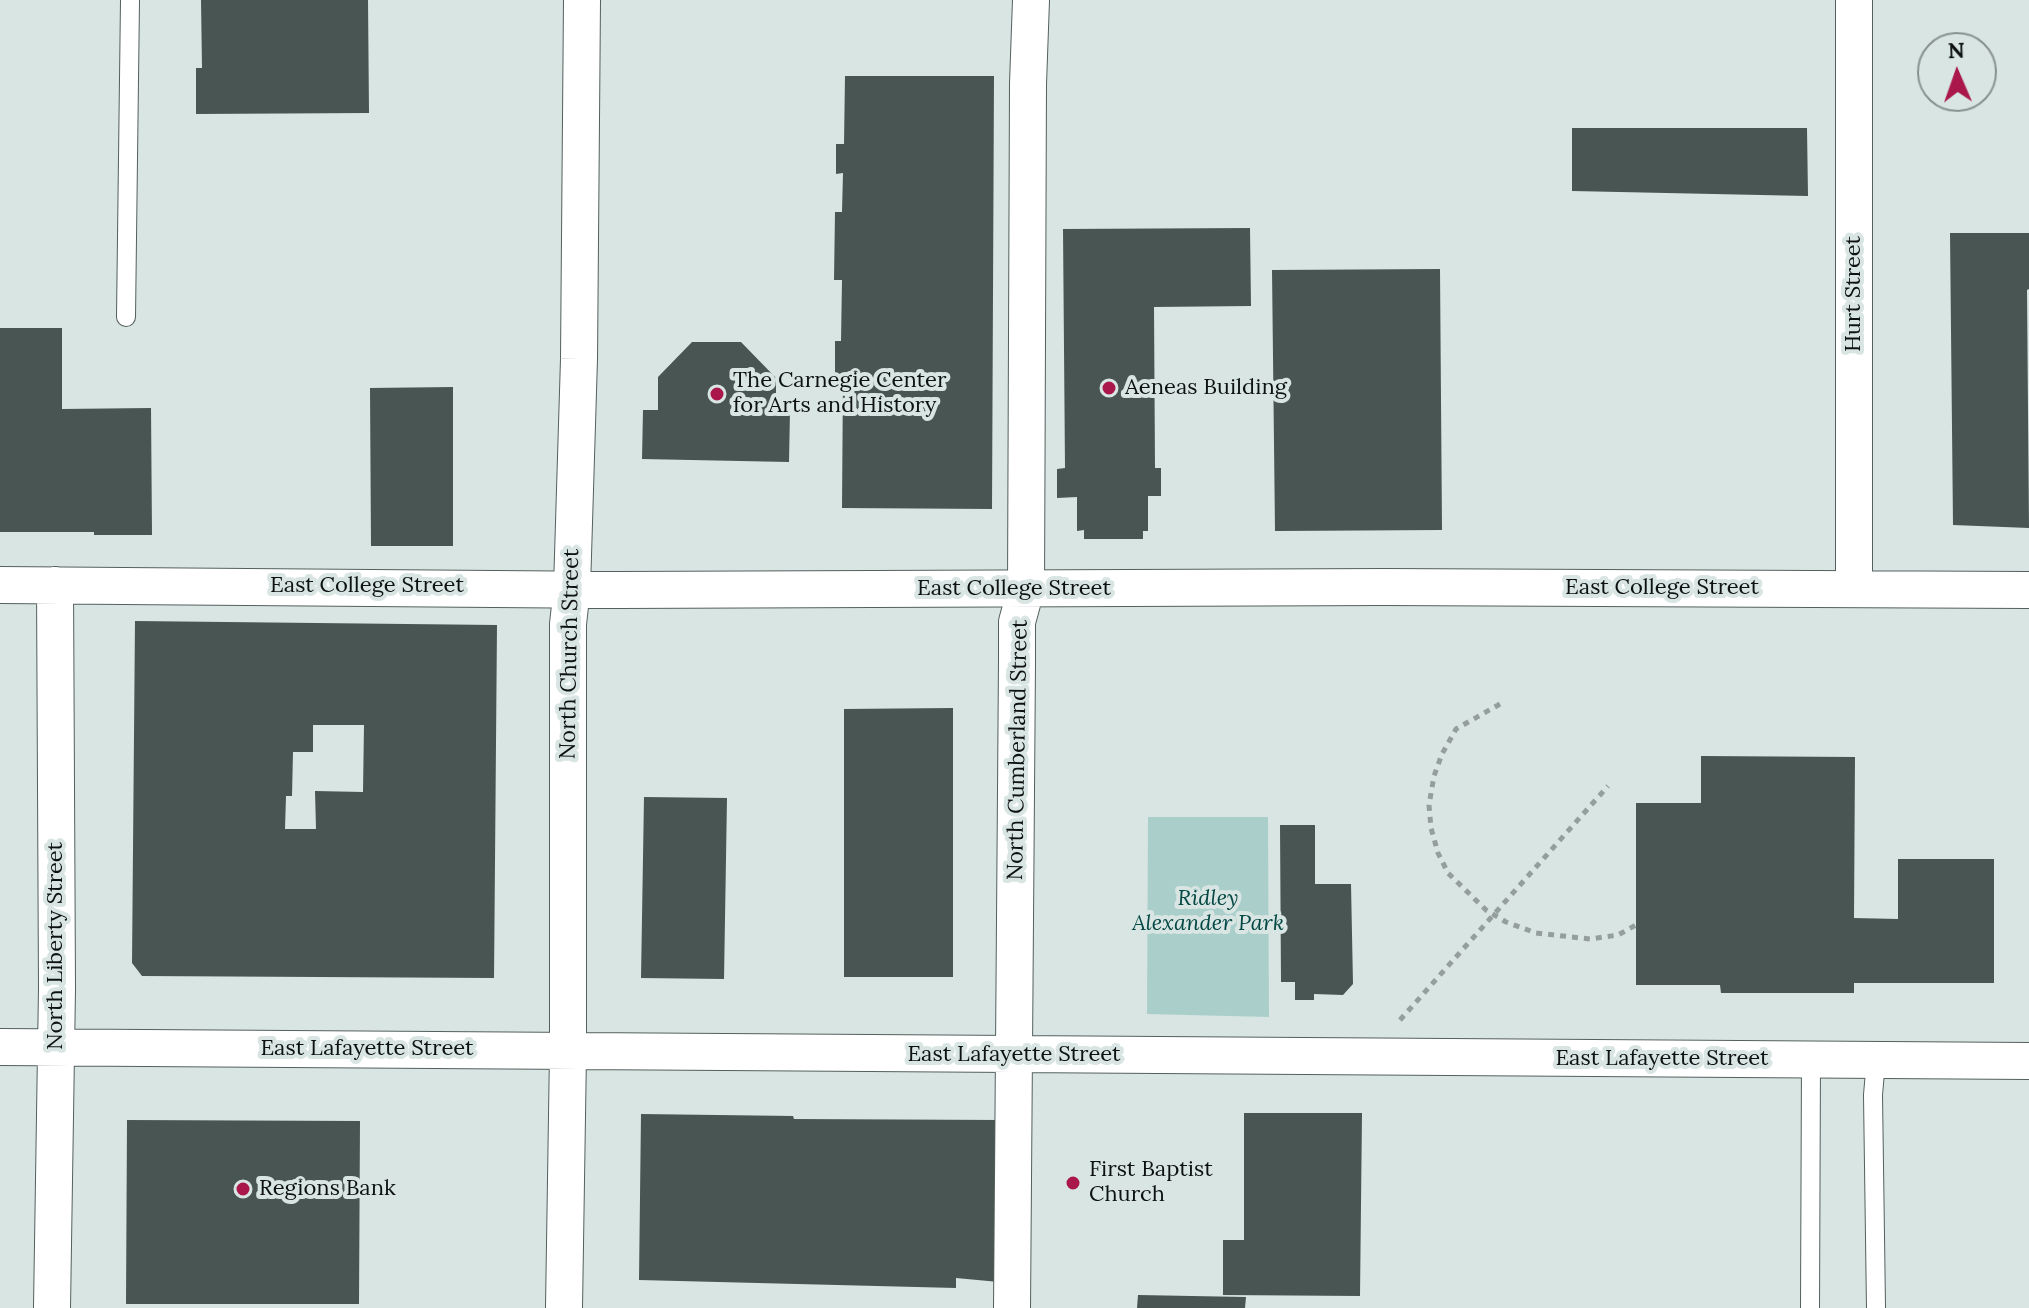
<!DOCTYPE html>
<style>
body{margin:0}
#map{position:relative;width:2029px;height:1308px;overflow:hidden;background:#d8e5e3;font-family:Lora,serif}
canvas{display:block}
.north{position:absolute;left:1917px;top:32px;width:80px;height:80px;box-sizing:border-box;background:#d8e5e3;border:2px solid #87918f;border-radius:50%;rotate:358deg;font-size:22px;font-weight:700;line-height:32px;text-align:center;color:#0d1211}
.north::after{content:'';display:block;margin:auto;width:28px;height:36px;background:#aa174b;clip-path:polygon(50% 0,100% 100%,50% 72%,0 100%)}
</style>
<div id="map">
<canvas width="2029" height="1308"></canvas>
<div class="north">N</div>
</div>
<script>
const ctx = document.querySelector('canvas').getContext('2d');
ctx.lineJoin = 'round';
function paint(path, color) { ctx.fillStyle = color; ctx.fill(path, 'evenodd'); }
const poly = rows => new Path2D(rows.map(r => 'M' + r).join(''));
function trace(path, color, width, dash) { ctx.strokeStyle = color; ctx.lineWidth = width; ctx.lineCap = dash ? 'butt' : 'round'; ctx.setLineDash(dash || []); ctx.stroke(path); }
function label(font, color, halo, rows, align = 'center') {
  ctx.font = font + ' Lora,serif'; ctx.lineWidth = 8; ctx.setLineDash([]); ctx.textBaseline = 'middle'; ctx.strokeStyle = halo; ctx.fillStyle = color; for (const [text, x, y, turn = 0] of rows) {
    ctx.save(); ctx.translate(x, y); ctx.rotate((+turn || 0) * Math.PI / 180); ctx.textAlign = isNaN(turn) ? turn : align; if (halo) ctx.strokeText(text, 0, 0); ctx.fillText(text, 0, 0); ctx.restore();
  }
}
const green = poly([
 [1148,817,1268,817,1269,1017,1147,1014]
]);
const building = poly([
 [201,0,368,0,369,113,196,114,196,68,202,68],
 [845,76,994,76,992,509,842,508,843,375,835,375,835,341,841,341,842,280,834,280,835,212,842,212,843,173,836,174,836,144,844,144],
 [1572,128,1807,128,1808,196,1572,191],
 [1250,228,1251,306,1154,307,1155,468,1161,468,1161,496,1148,496,1148,531,1143,531,1143,539,1084,539,1084,530,1077,531,1077,497,1057,498,1057,469,1065,468,1063,229],
 [1950,233,2029,233,2029,289,2027,290,2029,528,1953,525],
 [1440,269,1442,530,1275,531,1272,270],
 [0,328,62,328,62,409,151,408,152,535,94,535,94,532,0,532],
 [692,342,741,342,776,378,776,411,790,411,789,462,642,459,643,410,658,410,658,377],
 [453,387,453,546,371,546,370,388],
 [135,621,497,625,494,978,142,976,132,963],
 [313,725,364,725,363,792,315,791,316,829,285,829,286,796,292,796,293,752,313,752],
 [953,708,953,977,844,977,844,709],
 [1701,756,1855,757,1854,918,1898,919,1898,859,1994,859,1994,983,1854,983,1854,993,1721,993,1720,985,1636,985,1636,803,1701,803],
 [644,797,727,798,724,979,641,978],
 [1280,825,1315,825,1315,884,1351,884,1353,984,1343,995,1314,994,1314,1000,1295,1000,1295,982,1281,982],
 [1244,1113,1362,1113,1360,1296,1223,1295,1223,1240,1244,1240],
 [641,1114,793,1116,794,1119,1001,1120,999,1282,956,1278,956,1288,639,1280],
 [127,1120,360,1121,359,1304,126,1304],
 [1138,1295,1246,1297,1245,1308,1137,1308]
]);
const path = poly([
 [1500,704,1456,729,1442,754,1434,776,1429,805,1431,828,1438,853,1448,873,1486,910,1506,922,1536,933,1590,939,1618,935,1636,925],
 [1400,1020,1608,786]
]);
const lane = poly([
 [126,317,130,0],
 [1876,1060,1873,1095,1876,1308],
 [1810,1308,1811,1060]
]);
const street = poly([
 [0,585,618,590,1384,587,2029,590],
 [1854,587,1854,0],
 [0,1047,2029,1061],
 [52,1308,57,988,55,585],
 [564,1308,568,1052,568,624,572,588,579,359,582,0],
 [1012,1308,1017,661,1017,622,1026,589,1028,84,1031,0]
]);
const markers = [
 [1109,388,8,"#aa174b"],
 [717,394,8,"#aa174b"],
 [1073,1183,8,"#aa174b"],
 [243,1189,8,"#aa174b"]
];
const streetNames = [
 ["Hurt Street",1854,294,-90],
 ["East College Street",367,586],
 ["East College Street",1662,588],
 ["East College Street",1014,589],
 ["North Church Street",570,654,-89],
 ["North Cumberland Street",1018,750,-89],
 ["North Liberty Street",56,946,-90],
 ["East Lafayette Street",367,1049],
 ["East Lafayette Street",1014,1055],
 ["East Lafayette Street",1662,1059]
];
const poiNames = [
 ["The Carnegie Center",733,381],
 ["for Arts and History",733,406],
 ["Aeneas Building",1125,388],
 ["First Baptist",1089,1170],
 ["Church",1089,1195],
 ["Regions Bank",259,1189]
];
const parkNames = [
 ["Ridley",1208,899],
 ["Alexander Park",1208,924]
];
paint(green, '#aacfcb');
paint(building, '#495553');
trace(lane, '#54605e', 20);
trace(street, '#54605e', 38);
trace(path, '#949f9d', 5, [6, 6]);
trace(lane, '#fff', 18);
trace(street, '#fff', 36);
for (const [x, y, r, color] of markers) { const dot = new Path2D(); dot.arc(x, y, r, 0, 2 * Math.PI); ctx.fillStyle = color; ctx.fill(dot); trace(dot, '#d8e5e3', 3); }
label('22px', '#0d1211', '#d8e5e3', streetNames);
label('22px', '#0d1211', '#d8e5e3', poiNames, 'left');
label('italic 22px', '#044844', '#d8e5e3', parkNames);
</script>
